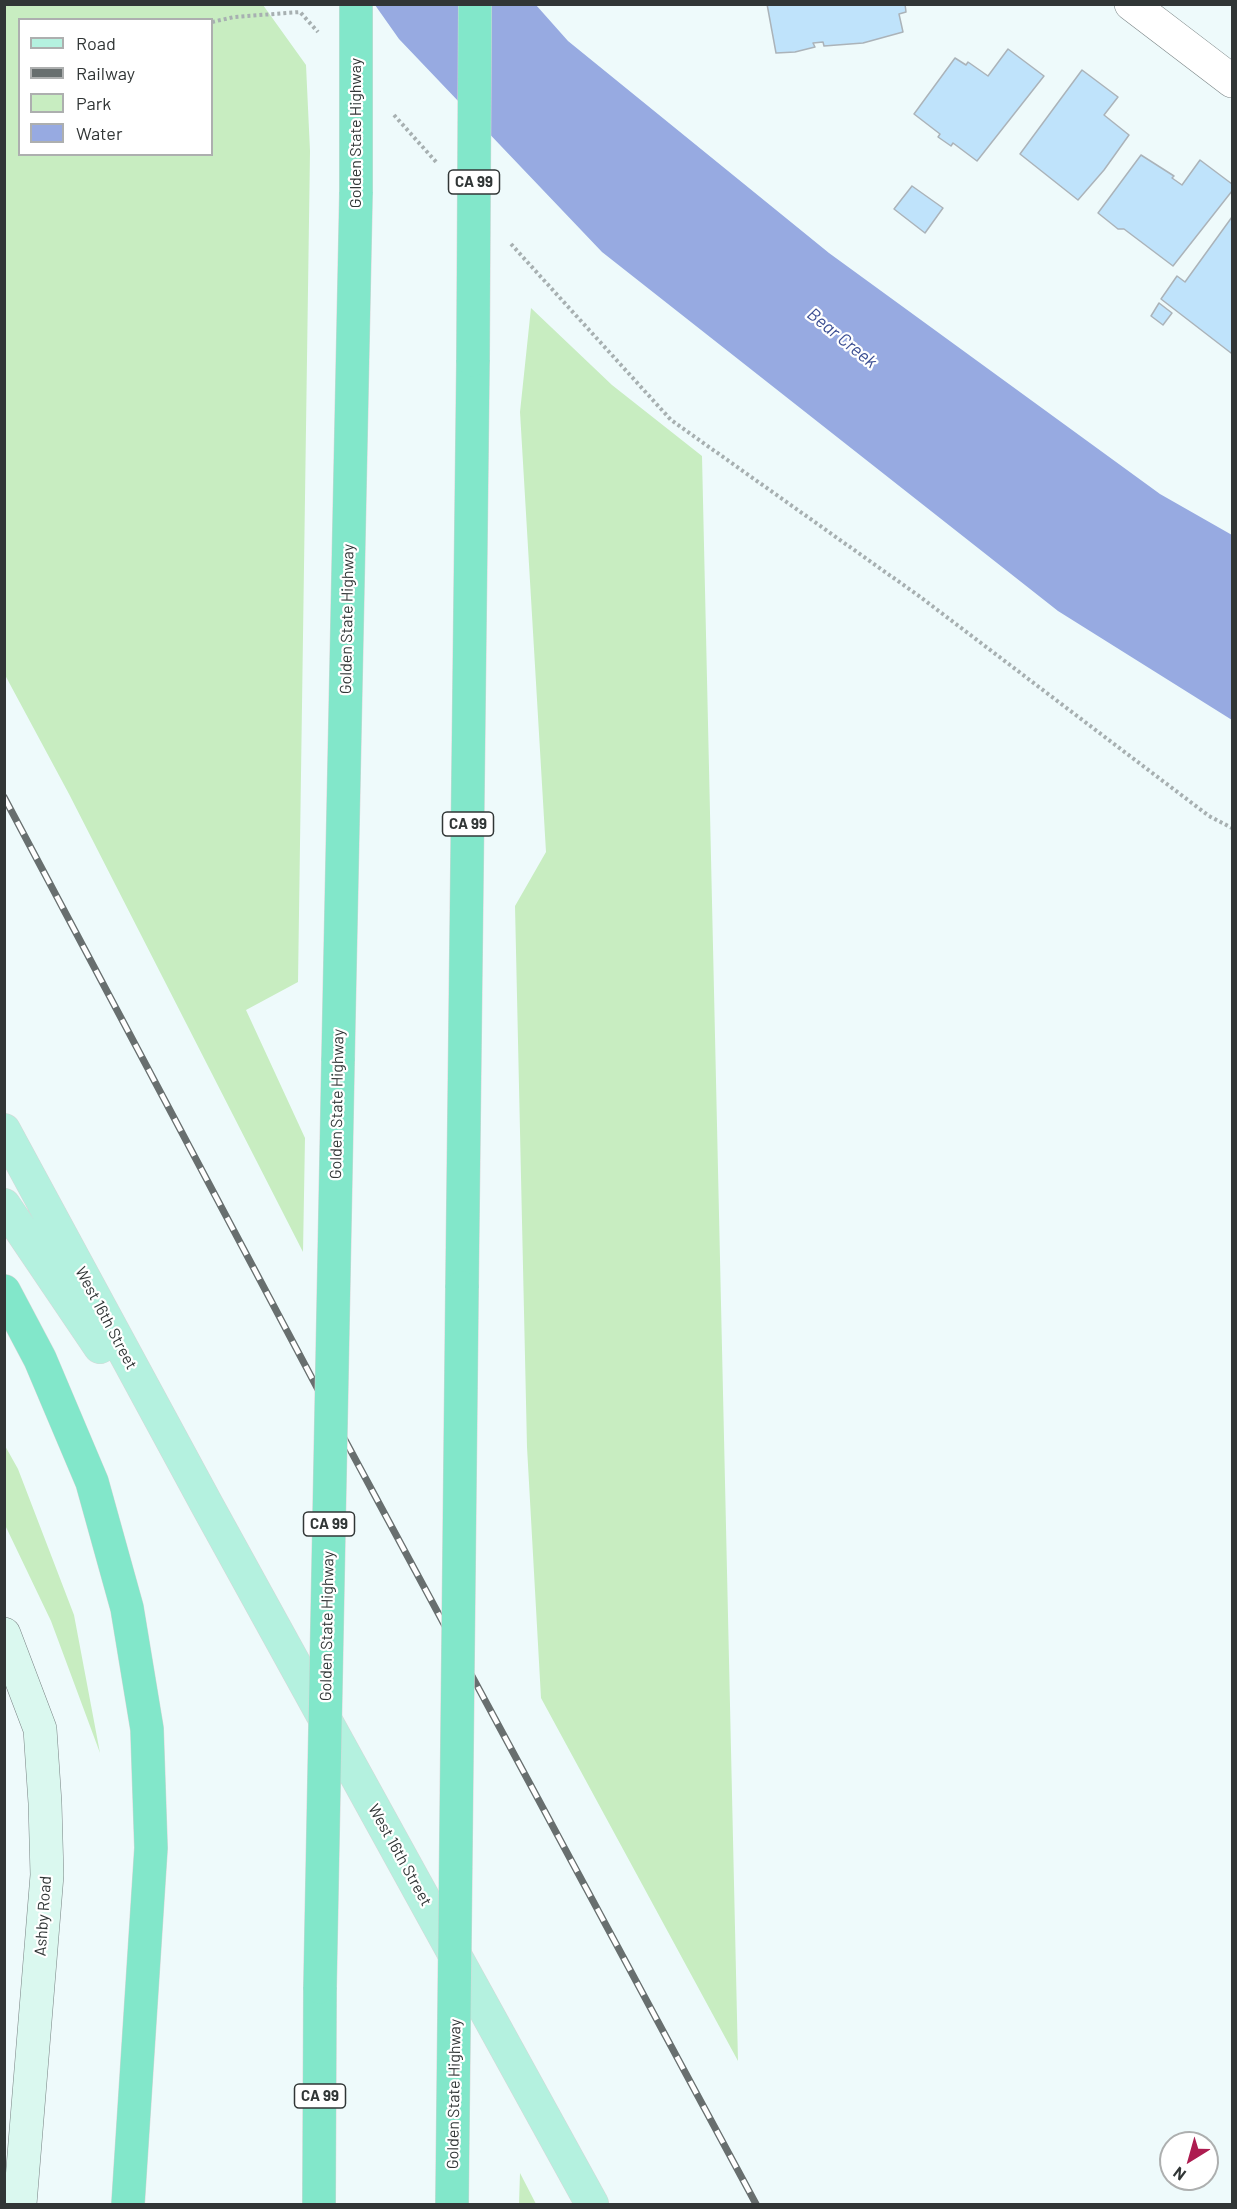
<!DOCTYPE html>
<style>
body{margin:0}
#map{position:relative;width:1237px;height:2209px;overflow:hidden;background:#eefafb;font-family:Barlow,sans-serif}
canvas{display:block}
.frame{position:absolute;inset:0;border:6px solid #313636;pointer-events:none}
.legend{position:absolute;left:18px;top:18px;width:195px;height:138px;box-sizing:border-box;background:#fff;border:2px solid #adafaf;margin:0;padding:8px 10px;list-style:none;font-size:18px;color:#313636}
.legend li{display:flex;align-items:center;gap:12px;height:30px}
.legend b{width:30px;border:2px solid #adafaf}
.north{position:absolute;left:1159px;top:2131px;width:60px;height:60px;box-sizing:border-box;background:#fff;border:2px solid #adafaf;border-radius:50%;rotate:217deg;font-size:16px;font-weight:700;line-height:24px;text-align:center;color:#313636}
.north::after{content:'';display:block;margin:auto;width:21px;height:27px;background:#ad1c50;clip-path:polygon(50% 0,100% 100%,50% 72%,0 100%)}
</style>
<div id="map">
<canvas width="1237" height="2209"></canvas>
<div class="frame"></div>
<ul class="legend">
<li><b style="height:8px;background:#b4f1df"></b>Road</li>
<li><b style="height:8px;background:#686f6f"></b>Railway</li>
<li><b style="height:16px;background:#c8edc1"></b>Park</li>
<li><b style="height:16px;background:#97aae1"></b>Water</li>
</ul>
<div class="north">N</div>
</div>
<script>
const ctx = document.querySelector('canvas').getContext('2d');
ctx.lineJoin = 'round';
function paint(path, color) { ctx.fillStyle = color; ctx.fill(path, 'evenodd'); }
const poly = rows => new Path2D(rows.map(r => 'M' + r).join(''));
function trace(path, color, width, dash) { ctx.strokeStyle = color; ctx.lineWidth = width; ctx.lineCap = dash ? 'butt' : 'round'; ctx.setLineDash(dash || []); ctx.stroke(path); }
function label(font, color, halo, rows, align = 'center') {
  ctx.font = font + ' Barlow,sans-serif'; ctx.lineWidth = 4.5; ctx.setLineDash([]); ctx.textBaseline = 'middle'; ctx.strokeStyle = halo; ctx.fillStyle = color; for (const [text, x, y, turn = 0] of rows) {
    ctx.save(); ctx.translate(x, y); ctx.rotate((+turn || 0) * Math.PI / 180); ctx.textAlign = isNaN(turn) ? turn : align; if (halo) ctx.strokeText(text, 0, 0); ctx.fillText(text, 0, 0); ctx.restore();
  }
}
const green = poly([
 [4,5,263,5,306,65,310,151,298,982,246,1010,305,1138,303,1252,69,794,5,675],
 [20,20,212,20,212,154,20,154],
 [531,308,612,385,702,456,738,2061,541,1698,527,1447,515,906,546,852,520,412],
 [4,1444,18,1469,74,1615,100,1753,51,1621,5,1525],
 [520,2173,536,2204,519,2204]
]);
const water = poly([
 [375,5,536,5,568,41,829,253,1160,494,1232,535,1232,720,1058,611,602,252,399,39]
]);
const building = poly([
 [767,4,905,4,906,12,899,14,903,32,863,43,824,46,823,42,813,43,815,47,795,52,776,53,767,4],
 [1008,49,1044,76,977,161,953,143,951,146,938,137,940,134,914,114,955,58,966,65,968,62,988,76,1008,49],
 [1082,70,1118,97,1104,115,1129,135,1104,170,1078,200,1020,154,1082,70],
 [1141,155,1174,176,1172,178,1182,185,1200,160,1232,184,1232,191,1173,266,1124,229,1118,229,1098,213,1141,155],
 [912,186,943,208,925,233,894,209,912,186],
 [1232,217,1232,351,1231,353,1161,299,1177,276,1185,282,1232,217],
 [1159,303,1172,313,1163,325,1151,316,1159,303]
]);
const path = poly([
 [212,22,234,17,300,12,318,32],
 [394,115,437,163],
 [511,244,671,420,919,596,1209,816,1232,828]
]);
const street = poly([
 [1131,4,1232,81]
]);
const secondary = poly([
 [4,1634,40,1729,45,1803,47,1875,20,2204]
]);
const primary = poly([
 [4,1130,207,1505,592,2204],
 [4,1205,100,1347]
]);
const highway = poly([
 [338,1061,356,192],
 [462,1288,473,360],
 [4,1291,40,1359,92,1482,127,1608,147,1729,151,1848,128,2204],
 [319,2204,320,1987]
]);
const rail = poly([
 [4,797,331,1414,756,2204]
]);
const highwayBridge = poly([
 [356,4,356,192],
 [473,360,475,4],
 [320,1987,338,1061],
 [452,2204,462,1288]
]);
const shields = [
 [474,182,51],
 [468,824,51],
 [329,1524,51],
 [320,2096,51]
];
const shieldNames = [
 ["CA 99",474,182],
 ["CA 99",468,824],
 ["CA 99",329,1524],
 ["CA 99",320,2096]
];
const streetNames = [
 ["Golden State Highway",356,133,-90],
 ["Golden State Highway",347,619,-89],
 ["Golden State Highway",337,1104,-89],
 ["West 16th Street",106,1318,62],
 ["Golden State Highway",327,1626,-89],
 ["West 16th Street",400,1855,61],
 ["Ashby Road",43,1916,-86],
 ["Golden State Highway",454,2094,-89]
];
const waterNames = [
 ["Bear Creek",842,338,39]
];
paint(green, '#c8edc1');
paint(water, '#97aae1');
paint(building, '#bfe3fb');
trace(building, '#abb3b9', 1.5);
trace(street, '#7a8485', 34);
trace(secondary, '#7a8485', 34);
trace(primary, '#d6d7d7', 34);
trace(highway, '#d6d7d7', 34);
trace(path, '#a7b0b1', 4, [3, 3]);
trace(street, '#fff', 33);
trace(secondary, '#daf8ef', 33);
trace(primary, '#b4f1df', 33);
trace(highway, '#82e7ca', 33);
trace(rail, '#686f6f', 7);
trace(rail, '#fff', 4.5, [14]);
trace(highwayBridge, '#d6d7d7', 34, []);
trace(highwayBridge, '#82e7ca', 33);
for (const [x, y, w] of shields) { const box = new Path2D(); box.roundRect(x - w / 2, y - 12, w, 24, 4.5); ctx.fillStyle = '#fff'; ctx.fill(box); trace(box, '#313636', 1.5); }
label('bold 15px', '#313636', null, shieldNames);
label('16px', '#313636', '#fff', streetNames);
label('italic 18px', '#3c4f93', '#fff', waterNames);
</script>
